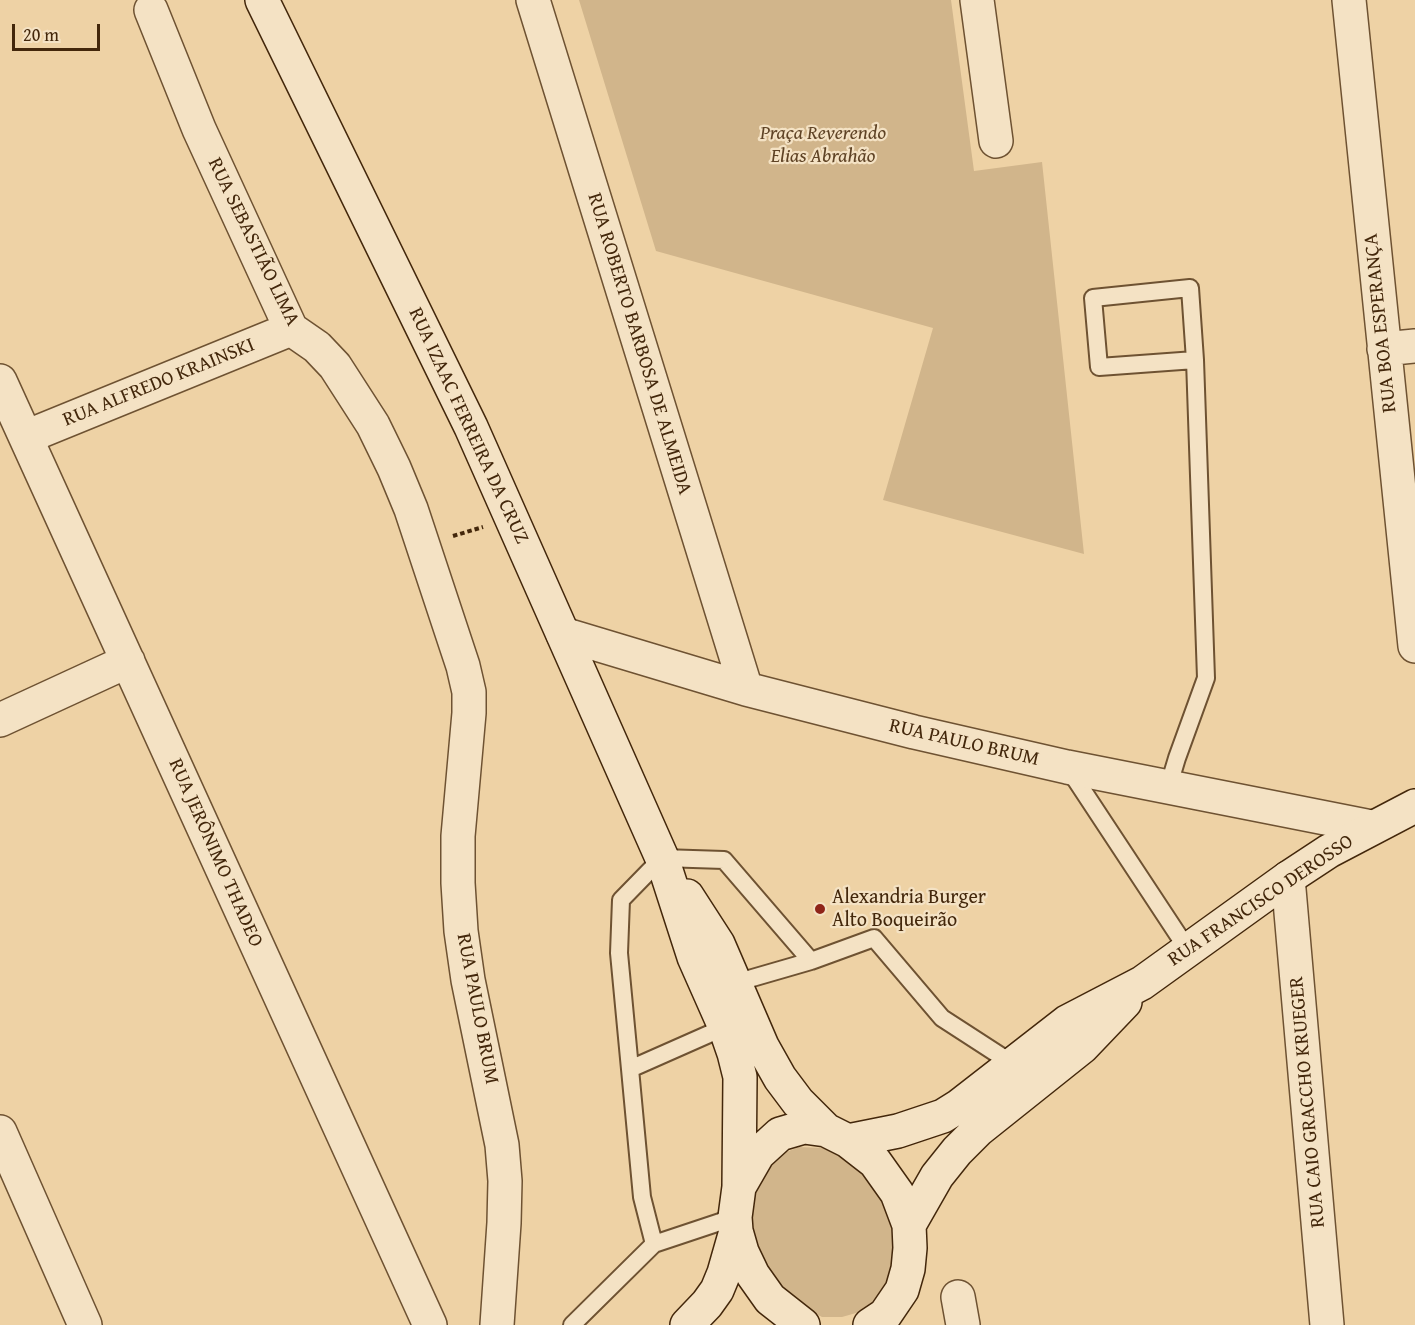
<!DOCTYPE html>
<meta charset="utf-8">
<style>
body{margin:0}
#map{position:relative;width:1415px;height:1325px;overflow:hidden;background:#eed2a5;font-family:"Gentium Book Plus",serif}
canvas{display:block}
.scale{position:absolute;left:12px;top:24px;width:88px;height:27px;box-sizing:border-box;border:3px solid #43270b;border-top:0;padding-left:8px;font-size:18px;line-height:21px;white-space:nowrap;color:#43270b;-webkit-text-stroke:4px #f4e2c4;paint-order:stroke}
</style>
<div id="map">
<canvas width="1415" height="1325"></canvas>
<div class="scale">20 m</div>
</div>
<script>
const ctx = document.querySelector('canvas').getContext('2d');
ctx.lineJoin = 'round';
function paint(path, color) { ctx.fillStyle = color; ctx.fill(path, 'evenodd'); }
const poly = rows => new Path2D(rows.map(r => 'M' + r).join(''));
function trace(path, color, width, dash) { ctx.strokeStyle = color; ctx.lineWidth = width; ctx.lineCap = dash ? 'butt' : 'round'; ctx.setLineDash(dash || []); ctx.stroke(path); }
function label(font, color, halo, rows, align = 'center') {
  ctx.font = font + ' "Gentium Book Plus",serif'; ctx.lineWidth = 4.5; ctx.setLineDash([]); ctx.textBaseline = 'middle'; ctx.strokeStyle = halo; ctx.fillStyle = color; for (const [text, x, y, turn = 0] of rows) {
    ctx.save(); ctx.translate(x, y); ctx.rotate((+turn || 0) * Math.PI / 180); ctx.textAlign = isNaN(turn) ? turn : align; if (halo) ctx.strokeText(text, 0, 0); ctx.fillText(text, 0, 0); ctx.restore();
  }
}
const green = poly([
 [579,0,951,0,974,171,1042,162,1084,554,883,500,933,328,656,251],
 [799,1147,822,1148,846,1158,864,1173,885,1198,895,1221,893,1273,881,1296,863,1311,842,1317,822,1317,797,1304,781,1289,765,1268,754,1240,749,1206,756,1178,774,1157]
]);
const path = poly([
 [453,536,483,527]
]);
const lane = poly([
 [1068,768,1188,950],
 [1168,788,1177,758,1206,678,1195,360,1190,288,1093,298,1099,367,1195,360],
 [735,983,811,961,874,938,942,1018,1013,1064],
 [630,1069,725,1027],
 [654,1244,735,1217],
 [572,1325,654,1244,642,1197,630,1069,619,953,621,900,662,858,724,860,811,961]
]);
const street = poly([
 [533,0,746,689],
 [977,0,996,141],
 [1349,0,1415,646],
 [151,10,199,129,291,329,317,347,335,366,373,425,394,468,411,509,463,666,469,692,469,713,458,836,458,883,461,931,468,980,502,1145,505,1181,504,1223,497,1325],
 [1384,349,1415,346],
 [0,381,430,1325],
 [26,437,291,329],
 [563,634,746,689,914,732,1067,767,1371,827],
 [0,720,128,661],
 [1288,878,1327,1325],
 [0,1132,85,1325],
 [958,1297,963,1325]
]);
const secondary = poly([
 [262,0,471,427,662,858,694,957,725,1027,734,1053,740,1077,739,1187],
 [687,896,718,944,762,1046,780,1078,798,1102,826,1130],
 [848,1141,898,1131,943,1116,959,1106,1067,1022,1142,983,1288,878,1329,851,1415,806],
 [909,1225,937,1176,957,1151,978,1130,1082,1047,1125,1002],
 [687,1325,707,1304,717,1290,724,1273,736,1231],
 [803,1325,770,1299,753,1275,742,1252,736,1231,735,1217,739,1187,758,1154,780,1134,804,1127,826,1130,848,1141,875,1162,897,1193,909,1225,910,1248,908,1269,902,1290,885,1315,870,1325]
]);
const markers = [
 [820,909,6,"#8f2418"]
];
const parkNames = [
 ["Praça Reverendo",823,134],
 ["Elias Abrahão",823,157]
];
const streetNames = [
 ["RUA SEBASTIÃO LIMA",253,242,64],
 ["RUA BOA ESPERANÇA",1381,323,-96],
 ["RUA ROBERTO BARBOSA DE ALMEIDA",639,344,73],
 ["RUA ALFREDO KRAINSKI",159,383,-22],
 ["RUA IZAAC FERREIRA DA CRUZ",468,426,65],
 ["RUA PAULO BRUM",964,743,13],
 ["RUA JERÔNIMO THADEO",215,853,66],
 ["RUA FRANCISCO DEROSSO",1261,901,-34],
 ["RUA PAULO BRUM",477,1009,79],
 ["RUA CAIO GRACCHO KRUEGER",1308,1102,-95]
];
const poiNames = [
 ["Alexandria Burger",832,898],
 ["Alto Boqueirão",832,921]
];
paint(green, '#d1b58b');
trace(lane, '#6e5232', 20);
trace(street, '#6e5232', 36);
trace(secondary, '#43270b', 36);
trace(path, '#43270b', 4, [4.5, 3]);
trace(lane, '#f4e2c4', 16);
trace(street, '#f4e2c4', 33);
trace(secondary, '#f4e2c4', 33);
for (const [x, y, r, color] of markers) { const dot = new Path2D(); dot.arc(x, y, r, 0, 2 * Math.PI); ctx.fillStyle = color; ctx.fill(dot); trace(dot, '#f4e2c4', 2); }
label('italic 20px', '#5f4325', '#f4e2c4', parkNames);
label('20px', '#43270b', '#f4e2c4', streetNames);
label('20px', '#43270b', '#f4e2c4', poiNames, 'left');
</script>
